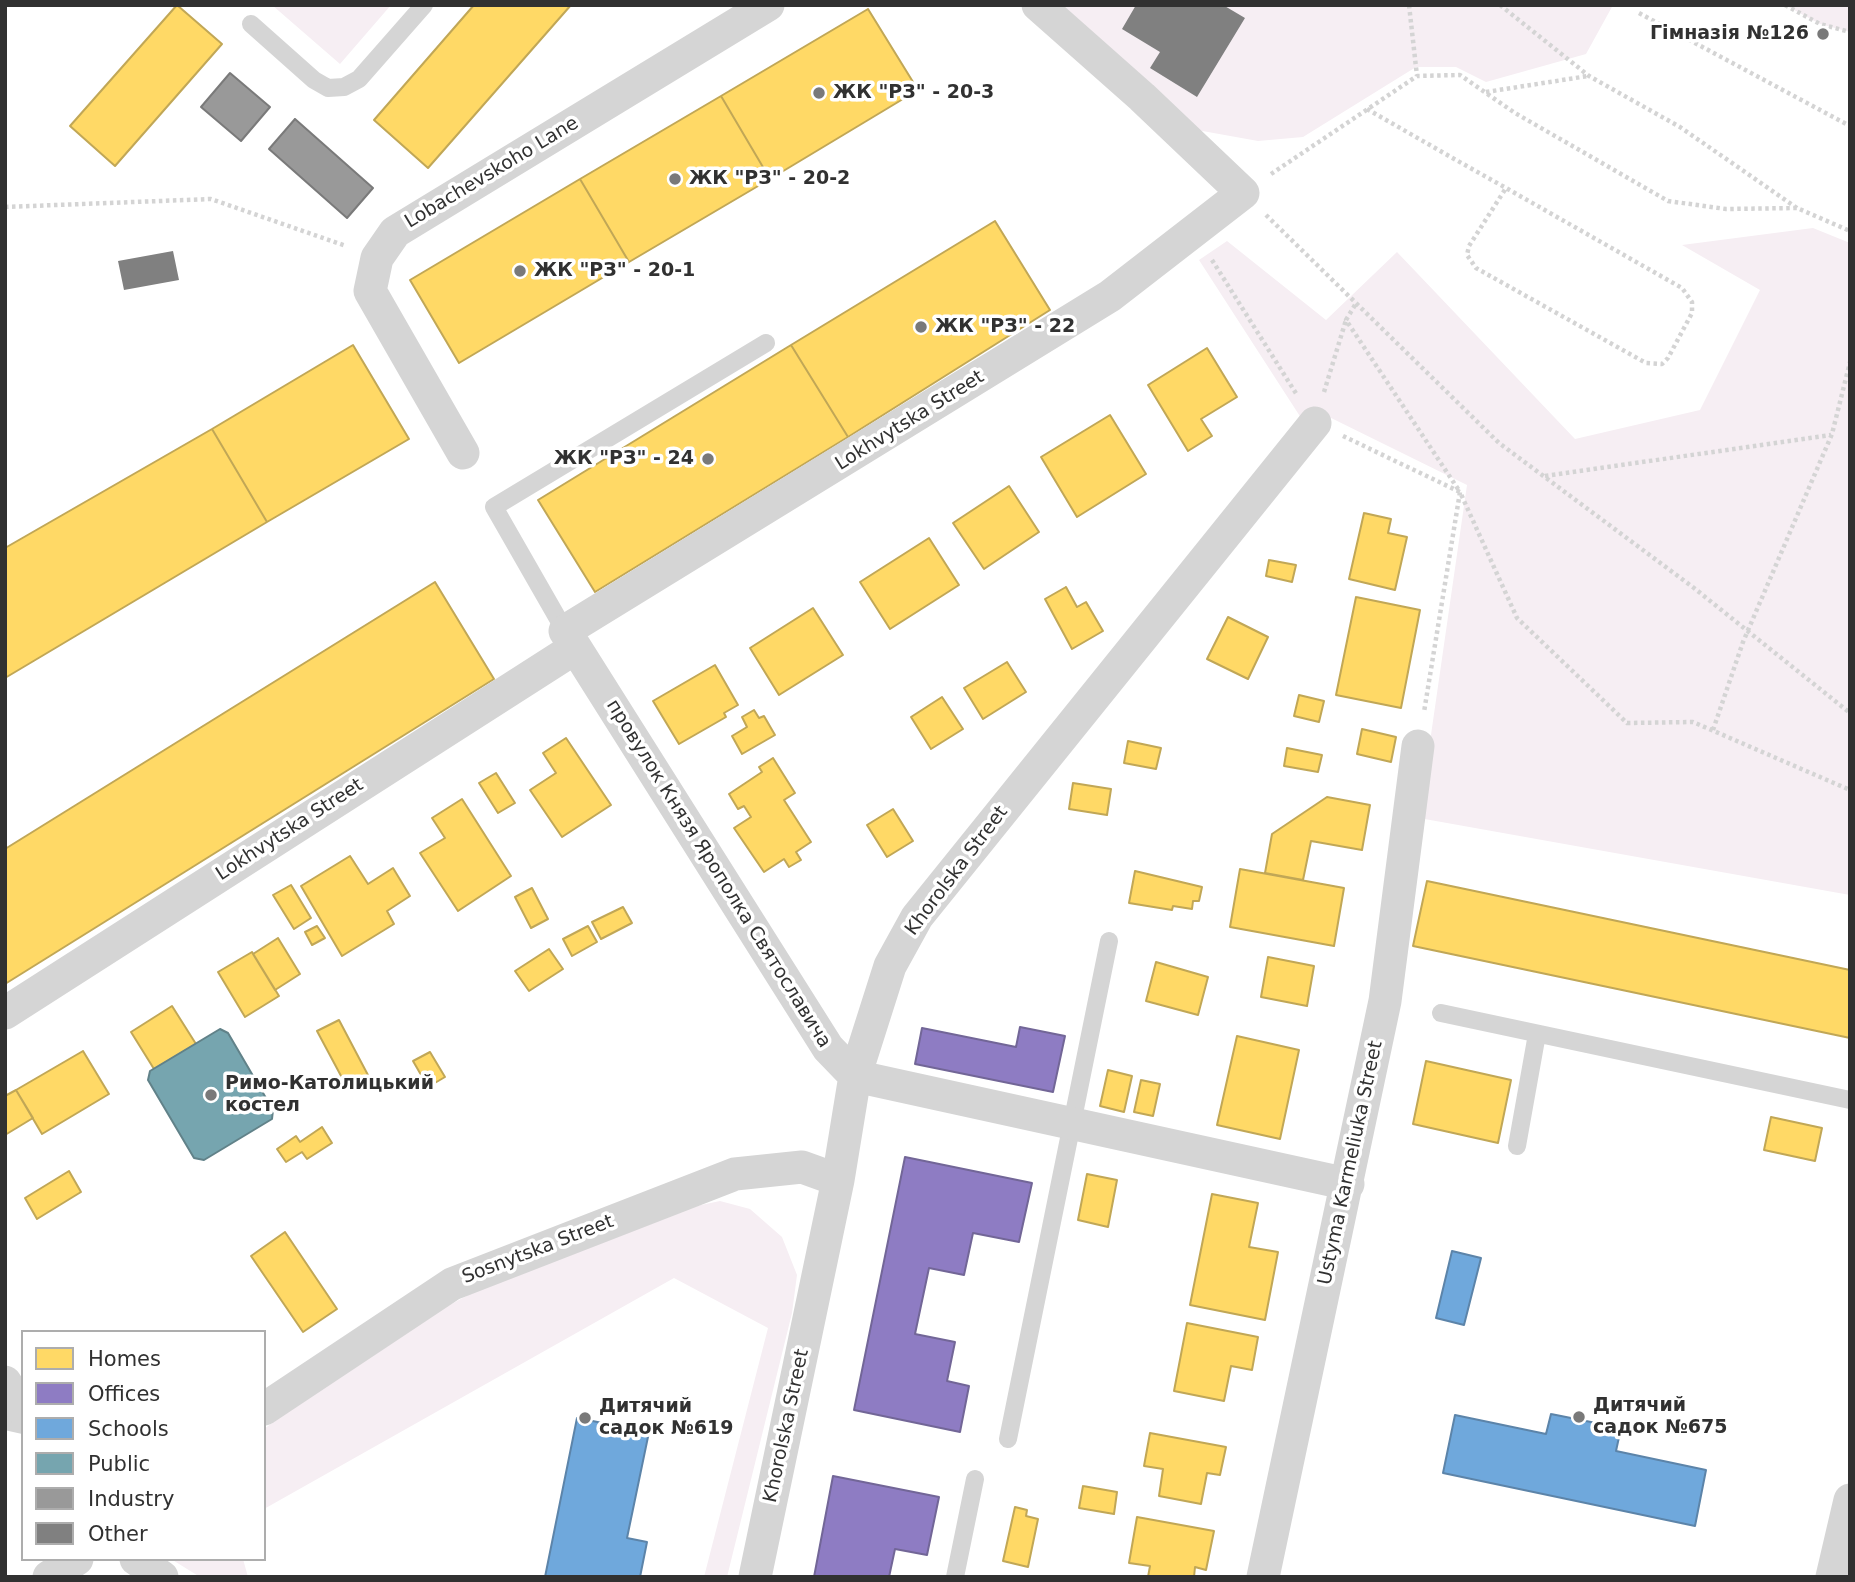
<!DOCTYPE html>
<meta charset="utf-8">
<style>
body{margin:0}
#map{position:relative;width:1855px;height:1582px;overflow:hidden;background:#fff;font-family:"DejaVu Sans",sans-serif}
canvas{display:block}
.frame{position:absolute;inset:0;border:7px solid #313131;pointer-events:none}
.legend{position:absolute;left:21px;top:1330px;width:245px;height:231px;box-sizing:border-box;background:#fff;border:2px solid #adadad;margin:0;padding:9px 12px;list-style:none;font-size:21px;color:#313131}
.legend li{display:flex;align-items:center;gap:14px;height:35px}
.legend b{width:35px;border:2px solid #adadad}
</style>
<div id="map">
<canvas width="1855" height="1582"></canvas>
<div class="frame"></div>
<ul class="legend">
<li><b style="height:19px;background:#ffd966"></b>Homes</li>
<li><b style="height:19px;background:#8e7cc3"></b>Offices</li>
<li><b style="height:19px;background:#6fa8dc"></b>Schools</li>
<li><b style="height:19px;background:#76a5af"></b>Public</li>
<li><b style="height:19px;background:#999"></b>Industry</li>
<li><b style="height:19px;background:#808080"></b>Other</li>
</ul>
</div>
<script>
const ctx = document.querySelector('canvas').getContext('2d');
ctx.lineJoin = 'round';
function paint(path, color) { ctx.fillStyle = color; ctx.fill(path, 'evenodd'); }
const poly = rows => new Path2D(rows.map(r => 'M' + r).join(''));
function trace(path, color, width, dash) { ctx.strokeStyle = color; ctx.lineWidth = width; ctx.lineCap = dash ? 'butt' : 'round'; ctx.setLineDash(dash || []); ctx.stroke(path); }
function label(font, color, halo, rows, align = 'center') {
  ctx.font = font + ' "DejaVu Sans",sans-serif'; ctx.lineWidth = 7; ctx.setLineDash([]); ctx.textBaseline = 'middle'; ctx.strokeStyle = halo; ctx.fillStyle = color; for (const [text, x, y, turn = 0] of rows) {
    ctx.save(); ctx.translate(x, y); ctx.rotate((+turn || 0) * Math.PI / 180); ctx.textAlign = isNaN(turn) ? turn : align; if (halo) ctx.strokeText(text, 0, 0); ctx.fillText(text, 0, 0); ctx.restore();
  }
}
const green = poly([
 [272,5,391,5,340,64],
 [1053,5,1613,5,1586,54,1486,82,1456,67,1416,67,1303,137,1258,141,1197,130],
 [1785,5,1850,5,1850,32,1820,24],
 [1813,228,1850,243,1850,895,1419,818,1467,485,1323,414,1303,421,1199,260,1227,241,1326,320,1397,252,1575,439,1700,410,1760,290,1682,245],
 [720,1201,750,1209,782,1237,797,1275,792,1313,727,1577,704,1577,768,1328,674,1278,264,1509,264,1429,320,1387,442,1309,487,1285,687,1208],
 [171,1559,243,1559,248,1577,200,1577]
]);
const homes = poly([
 [177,5,222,44,115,166,70,126,177,5],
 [474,5,571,5,428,168,374,120,474,5],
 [868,9,918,90,770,179,721,96,868,9],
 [721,96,770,179,629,262,580,179,721,96],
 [580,179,629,262,459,363,410,280,580,179],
 [995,221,1050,310,848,437,791,345,995,221],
 [353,345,409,439,267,522,212,429,353,345],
 [791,345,848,437,595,592,538,500,791,345],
 [1207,348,1237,397,1201,419,1212,436,1188,451,1148,385,1207,348],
 [1110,415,1146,474,1077,517,1041,457,1110,415],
 [212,429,267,522,5,678,5,548,212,429],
 [1009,486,1039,532,984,569,953,523,1009,486],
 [1364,513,1391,519,1388,533,1407,537,1395,590,1349,579,1364,513],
 [929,538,959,585,890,629,860,582,929,538],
 [1269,560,1296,565,1292,582,1266,576,1269,560],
 [435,582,494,679,5,984,5,849,435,582],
 [1066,587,1077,607,1086,602,1103,631,1072,649,1045,599,1066,587],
 [1356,597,1420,610,1401,708,1336,695,1356,597],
 [813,608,843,655,779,695,750,648,813,608],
 [1228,617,1268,637,1248,679,1207,659,1228,617],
 [1007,662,1026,692,983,719,964,688,1007,662],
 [715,665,738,705,724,713,726,717,679,744,653,701,715,665],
 [1299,695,1324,701,1319,722,1294,716,1299,695],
 [942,697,963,729,931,749,911,717,942,697],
 [754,710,759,718,764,716,775,735,742,754,732,736,747,727,742,717,754,710],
 [1362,729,1396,737,1391,762,1357,754,1362,729],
 [566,738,611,805,562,837,530,790,556,773,543,753,566,738],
 [1128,741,1161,748,1156,769,1124,763,1128,741],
 [1287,748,1322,755,1318,772,1284,766,1287,748],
 [773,758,795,793,784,800,811,842,796,852,801,860,789,867,784,859,764,872,734,828,751,817,744,806,738,809,729,794,762,772,759,767,773,758],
 [496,773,515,803,498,813,479,783,496,773],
 [1073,783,1111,789,1107,815,1069,809,1073,783],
 [1327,797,1370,805,1362,850,1311,841,1303,880,1265,873,1272,834,1327,797],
 [462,799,511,876,458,911,420,853,445,838,432,818,462,799],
 [893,809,913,841,887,857,867,825,893,809],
 [350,856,368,884,393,868,410,896,387,911,394,924,342,956,301,886,350,856],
 [1240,869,1344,888,1334,946,1230,927,1240,869],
 [1135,871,1202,887,1199,901,1193,901,1192,909,1173,906,1172,910,1129,903,1135,871],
 [1427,881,1850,970,1850,1038,1413,946,1427,881],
 [291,885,311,918,294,929,273,895,291,885],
 [532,888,548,919,531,928,515,897,532,888],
 [623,907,632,923,601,939,592,922,623,907],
 [317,926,325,938,312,945,305,932,317,926],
 [588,926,597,942,572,956,563,939,588,926],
 [278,938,300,974,275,990,253,954,278,938],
 [549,949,563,969,529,991,515,971,549,949],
 [252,952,279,996,245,1017,218,972,252,952],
 [1268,957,1314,966,1307,1006,1261,997,1268,957],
 [1156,962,1208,977,1198,1015,1146,1001,1156,962],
 [172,1006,196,1044,154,1069,131,1032,172,1006],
 [339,1020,369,1077,348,1089,317,1031,339,1020],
 [1237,1036,1299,1050,1280,1139,1217,1125,1237,1036],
 [83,1051,109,1094,42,1134,16,1090,83,1051],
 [430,1052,445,1077,428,1087,413,1061,430,1052],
 [1426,1061,1511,1080,1498,1143,1413,1124,1426,1061],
 [1108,1070,1132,1076,1124,1112,1100,1106,1108,1070],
 [1141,1080,1160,1084,1153,1116,1134,1112,1141,1080],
 [16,1090,33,1118,5,1135,5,1096,16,1090],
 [1771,1117,1822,1128,1815,1161,1764,1150,1771,1117],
 [322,1127,332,1143,307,1159,302,1152,286,1162,277,1149,296,1136,300,1142,322,1127],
 [69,1171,81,1192,37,1219,25,1198,69,1171],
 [1087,1174,1117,1180,1108,1227,1078,1220,1087,1174],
 [1212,1194,1258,1203,1249,1247,1278,1252,1265,1320,1190,1305,1212,1194],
 [285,1232,337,1309,303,1332,251,1256,285,1232],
 [1187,1323,1258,1337,1252,1370,1231,1366,1224,1401,1174,1391,1187,1323],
 [1150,1433,1226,1447,1220,1475,1207,1473,1201,1504,1159,1496,1163,1469,1144,1466,1150,1433],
 [1083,1486,1117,1492,1114,1514,1079,1508,1083,1486],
 [1015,1507,1027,1510,1026,1516,1038,1519,1028,1567,1003,1561,1015,1507],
 [1137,1517,1214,1531,1206,1570,1195,1567,1194,1577,1148,1577,1150,1566,1129,1563,1137,1517]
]);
const offices = poly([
 [1020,1027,1065,1036,1053,1092,915,1064,922,1028,1016,1047,1020,1027],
 [905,1157,1032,1183,1019,1242,973,1233,964,1275,929,1268,915,1334,955,1342,947,1381,969,1386,960,1432,854,1410,905,1157],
 [833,1476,939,1497,927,1555,895,1549,889,1577,814,1577,833,1476]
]);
const schools = poly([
 [1452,1251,1481,1258,1464,1325,1436,1318,1452,1251],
 [1551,1414,1621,1428,1616,1451,1706,1470,1695,1526,1443,1473,1455,1415,1546,1434,1551,1414],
 [577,1418,649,1432,627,1538,647,1542,640,1577,545,1577,577,1418]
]);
const public = poly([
 [220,1029,228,1033,273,1110,272,1119,204,1160,194,1158,148,1080,150,1071,220,1029]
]);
const industry = poly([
 [230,73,270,107,241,141,201,107,230,73],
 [295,119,373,188,347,218,269,149,295,119]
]);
const building = poly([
 [1136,5,1223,5,1245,18,1197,97,1150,68,1160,52,1122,29],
 [173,251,179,280,124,290,118,261]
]);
const path = poly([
 [1409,5,1417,76],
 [1500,5,1589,76,1680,127,1797,208],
 [1785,5,1820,24,1850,32],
 [1639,13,1850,126],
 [1486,92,1588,76],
 [1367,109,1449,156,1506,188,1682,288,1692,302,1692,313,1668,358,1662,364,1646,363,1476,268,1467,255,1469,246,1506,188],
 [1271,174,1417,76,1460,75,1515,113,1668,201,1726,209,1797,208,1850,231],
 [5,207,211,199,346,246],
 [1266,215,1499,443,1694,588,1850,713],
 [1212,260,1297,395],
 [1355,305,1346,320,1460,492,1424,712],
 [1324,392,1346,320],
 [1343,436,1460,492,1517,618,1627,723,1693,722,1850,790],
 [1545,476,1831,435],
 [1713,730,1743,642,1832,434,1850,362]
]);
const lane = poly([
 [251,24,314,80,328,88,344,87,359,79,424,5],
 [565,631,494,507,766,343],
 [1441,1013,1850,1100],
 [1517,1146,1537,1034],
 [5,1421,23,1425],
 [1008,1439,1109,941],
 [955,1577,975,1479]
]);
const street = poly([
 [1038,5,1142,97,1243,193,1110,296,565,631,828,1048,855,1076,1348,1184],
 [463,453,370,291,377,258,395,232,768,5],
 [5,1013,575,648],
 [5,1382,23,1410],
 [264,1409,452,1284,735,1174,802,1167,838,1180],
 [136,1559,162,1577],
 [49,1577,77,1559],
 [755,1577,838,1180,855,1076,890,966,917,917,1315,423],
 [1263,1577,1385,1001,1418,746],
 [1832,1577,1850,1500]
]);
const markers = [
 [1823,34,7,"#797979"],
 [819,93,7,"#797979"],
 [675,179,7,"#797979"],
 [520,271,7,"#797979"],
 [921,327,7,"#797979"],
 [708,459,7,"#797979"],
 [211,1095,7,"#797979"],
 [1579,1417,7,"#797979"],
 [585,1418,7,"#797979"]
];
const poiNames = [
 ["Гімназія №126",1809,34,"right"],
 ["ЖК \"РЗ\" - 20-3",833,93],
 ["ЖК \"РЗ\" - 20-2",689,179],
 ["ЖК \"РЗ\" - 20-1",534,271],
 ["ЖК \"РЗ\" - 22",935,327],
 ["ЖК \"РЗ\" - 24",694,459,"right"],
 ["Римо-Католицький",225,1084],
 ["костел",225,1106],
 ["Дитячий",1593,1406],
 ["садок №675",1593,1428],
 ["Дитячий",599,1407],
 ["садок №619",599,1429]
];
const streetNames = [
 ["Lobachevskoho Lane",492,173,-31],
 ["Lokhvytska Street",910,421,-32],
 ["Lokhvytska Street",290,830,-33],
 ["Khorolska Street",957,871,-53],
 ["провулок Князя Ярополка Святославича",718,874,58],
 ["Ustyma Karmeliuka Street",1351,1163,-78],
 ["Sosnytska Street",538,1250,-21],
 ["Khorolska Street",787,1426,-78]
];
paint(green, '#f6eef3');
paint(homes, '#ffd966');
trace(homes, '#c1a756', 2);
paint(offices, '#8e7cc3');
trace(offices, '#726697', 2);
paint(schools, '#6fa8dc');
trace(schools, '#5c84a9', 2);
paint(public, '#76a5af');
trace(public, '#618289', 2);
paint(industry, '#999');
trace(industry, '#7a7a7a', 2);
paint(building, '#808080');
trace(path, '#d4d4d4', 4.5, [3.5, 3.5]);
trace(lane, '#d5d5d5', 18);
trace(street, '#d5d5d5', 33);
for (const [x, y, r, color] of markers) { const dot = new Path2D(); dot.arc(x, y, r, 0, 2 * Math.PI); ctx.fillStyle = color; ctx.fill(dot); trace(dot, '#fff', 2.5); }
label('bold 19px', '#313131', '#fff', poiNames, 'left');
label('19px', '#313131', '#fff', streetNames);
</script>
